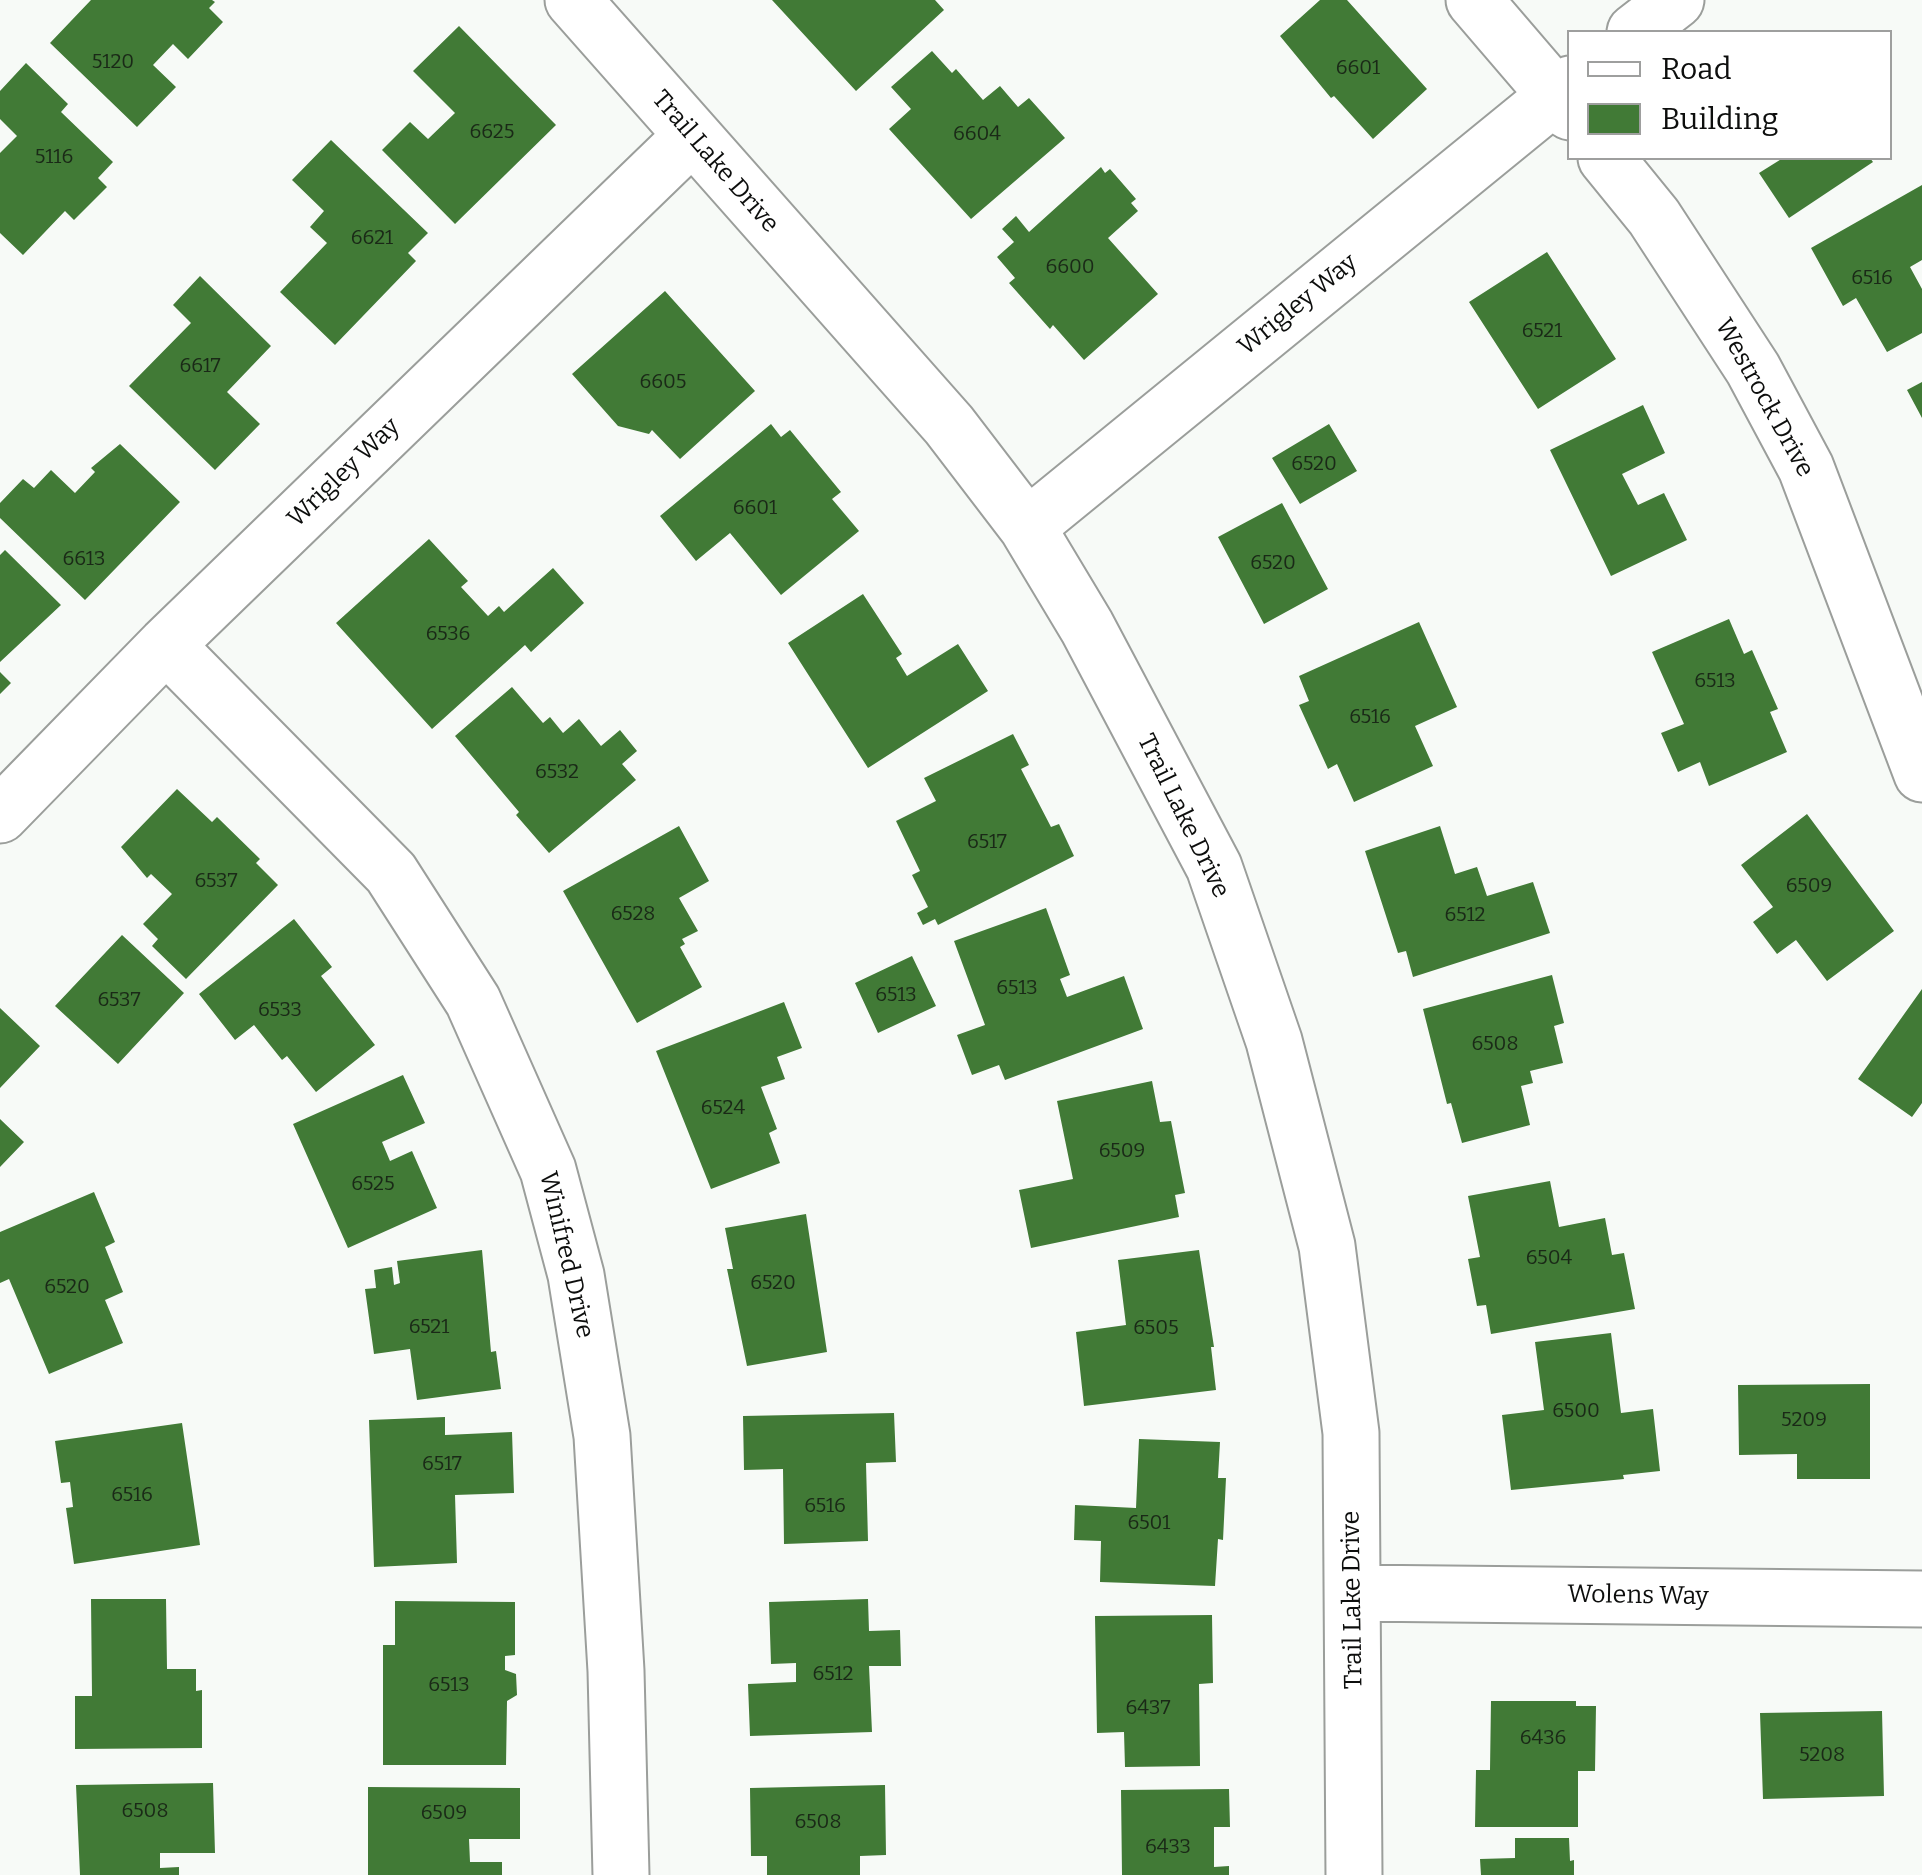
<!DOCTYPE html>
<style>
body{margin:0}
#map{position:relative;width:1922px;height:1875px;overflow:hidden;background:#f7faf7;font-family:Bitter,serif}
canvas{display:block}
.legend{position:absolute;left:1567px;top:30px;width:325px;height:130px;box-sizing:border-box;background:#fff;border:2px solid #9e9f9e;margin:0;padding:12px 18px;list-style:none;font-size:30px;color:#0d0e0d}
.legend li{display:flex;align-items:center;gap:20px;height:50px}
.legend b{width:50px;border:2px solid #9e9f9e}
</style>
<div id="map">
<canvas width="1922" height="1875"></canvas>
<ul class="legend">
<li><b style="height:12px;background:#fff"></b>Road</li>
<li><b style="height:28px;background:#417a36"></b>Building</li>
</ul>
</div>
<script>
const ctx = document.querySelector('canvas').getContext('2d');
ctx.lineJoin = 'round';
function paint(path, color) { ctx.fillStyle = color; ctx.fill(path, 'evenodd'); }
const poly = rows => new Path2D(rows.map(r => 'M' + r).join(''));
function trace(path, color, width, dash) { ctx.strokeStyle = color; ctx.lineWidth = width; ctx.lineCap = dash ? 'butt' : 'round'; ctx.setLineDash(dash || []); ctx.stroke(path); }
function label(font, color, halo, rows, align = 'center') {
  ctx.font = font + ' Bitter,serif'; ctx.lineWidth = 9; ctx.setLineDash([]); ctx.textBaseline = 'middle'; ctx.strokeStyle = halo; ctx.fillStyle = color; for (const [text, x, y, turn = 0] of rows) {
    ctx.save(); ctx.translate(x, y); ctx.rotate((+turn || 0) * Math.PI / 180); ctx.textAlign = isNaN(turn) ? turn : align; if (halo) ctx.strokeText(text, 0, 0); ctx.fillText(text, 0, 0); ctx.restore();
  }
}
const building = poly([
 [91,0,212,0,215,2,209,8,223,22,188,59,173,44,153,65,176,87,137,127,50,43],
 [772,0,935,0,944,10,856,91],
 [1320,0,1347,0,1427,89,1373,139,1334,96,1331,98,1280,36],
 [459,26,556,125,455,224,382,150,410,122,428,139,455,113,413,71],
 [932,51,952,73,956,69,983,100,1000,86,1018,107,1029,98,1065,138,971,219,889,129,911,109,891,87],
 [26,63,68,104,61,112,113,162,98,178,107,187,74,220,65,211,23,255,0,233,0,153,17,136,0,119,0,91],
 [331,140,428,233,408,253,416,261,335,345,280,292,327,243,310,227,324,211,292,180],
 [1783,158,1870,158,1873,162,1789,218,1759,173],
 [1101,167,1105,173,1110,169,1136,199,1131,203,1138,211,1108,238,1158,294,1084,360,1053,325,1050,329,1009,283,1015,278,997,257,1014,242,1002,229,1016,216,1029,232],
 [1922,185,1922,260,1910,267,1922,289,1922,333,1887,352,1856,298,1843,306,1811,248],
 [1547,252,1616,359,1538,409,1469,302],
 [200,276,271,346,227,392,260,424,215,470,129,386,191,323,173,305],
 [665,291,755,391,680,459,652,430,649,434,618,426,572,374],
 [1922,382,1922,418,1907,390],
 [1643,405,1665,453,1622,474,1638,505,1664,493,1687,540,1611,576,1550,450],
 [771,424,781,437,790,430,841,492,832,499,859,531,781,595,730,533,696,561,660,516],
 [1329,424,1357,471,1300,504,1272,458],
 [120,444,180,502,85,600,0,518,0,503,23,479,34,488,51,470,75,493,95,472,91,468],
 [1282,503,1328,589,1264,624,1218,537],
 [429,539,468,581,461,587,488,616,499,606,504,612,553,568,584,603,531,652,525,645,432,729,336,623],
 [5,550,61,605,0,662,0,555],
 [863,594,902,654,896,658,907,676,958,644,988,691,868,768,788,643],
 [1729,619,1744,654,1752,650,1778,709,1770,712,1787,752,1709,786,1700,762,1678,772,1661,733,1684,724,1652,652],
 [1419,622,1457,707,1415,726,1433,766,1354,802,1337,764,1328,769,1299,705,1309,701,1299,676],
 [0,672,11,683,0,694],
 [512,687,543,723,550,717,563,733,579,719,601,746,620,730,637,751,622,764,636,780,549,853,516,815,519,812,455,736],
 [1013,734,1029,765,1021,769,1051,827,1059,824,1074,856,938,925,935,919,923,925,917,913,928,907,912,875,920,871,896,821,936,801,924,778],
 [177,789,212,822,217,817,260,859,256,863,278,885,186,979,152,946,158,939,143,924,172,894,151,874,147,878,121,847],
 [1807,814,1894,931,1827,981,1796,940,1777,954,1753,922,1773,907,1741,865],
 [679,826,709,881,679,898,698,931,682,939,685,944,680,947,702,987,637,1023,563,891],
 [1440,826,1455,874,1477,867,1487,896,1533,882,1550,933,1413,977,1406,951,1398,953,1365,851],
 [1046,908,1070,975,1060,979,1067,997,1124,976,1143,1029,1005,1080,999,1065,972,1075,957,1035,985,1025,954,941],
 [294,919,332,967,321,976,375,1045,316,1092,287,1056,282,1060,254,1025,235,1040,199,994],
 [122,935,184,993,118,1064,55,1006],
 [912,956,936,1006,878,1033,855,983],
 [1552,975,1564,1023,1554,1026,1563,1063,1530,1071,1533,1083,1521,1086,1530,1125,1462,1143,1451,1103,1447,1104,1423,1009],
 [1922,989,1922,1103,1912,1117,1858,1079],
 [784,1002,802,1048,777,1057,785,1079,761,1087,777,1129,769,1133,780,1163,711,1189,656,1051],
 [0,1008,40,1046,0,1088],
 [403,1075,425,1123,382,1142,390,1161,412,1151,437,1208,348,1248,293,1124],
 [1152,1081,1160,1122,1171,1121,1185,1193,1175,1195,1179,1217,1031,1248,1019,1190,1073,1179,1057,1101],
 [0,1119,24,1142,0,1167],
 [1550,1181,1559,1227,1605,1218,1612,1255,1624,1253,1635,1309,1491,1334,1486,1305,1477,1306,1468,1259,1480,1257,1468,1196],
 [94,1192,115,1242,105,1247,123,1292,105,1300,123,1343,49,1374,9,1279,0,1283,0,1232],
 [806,1214,827,1352,747,1366,727,1269,733,1269,725,1228],
 [482,1250,491,1352,496,1351,501,1389,417,1400,410,1349,374,1354,365,1289,376,1288,374,1270,392,1267,394,1285,400,1283,397,1261],
 [1199,1250,1214,1347,1211,1347,1216,1390,1084,1406,1076,1332,1126,1325,1118,1260],
 [1611,1333,1621,1413,1653,1409,1660,1471,1623,1475,1624,1479,1511,1490,1502,1415,1544,1410,1535,1342],
 [1870,1384,1870,1479,1797,1479,1797,1454,1739,1455,1738,1385],
 [894,1413,896,1462,866,1463,868,1541,784,1544,783,1469,744,1470,743,1416],
 [445,1417,445,1435,512,1432,514,1493,455,1495,457,1563,374,1567,369,1420],
 [182,1423,200,1545,74,1564,66,1508,73,1507,70,1482,61,1483,55,1441],
 [1139,1439,1220,1442,1218,1478,1226,1478,1223,1540,1218,1539,1215,1586,1100,1582,1101,1541,1074,1540,1075,1505,1136,1508],
 [91,1599,166,1599,167,1669,196,1669,196,1691,202,1690,202,1748,75,1749,75,1696,92,1696],
 [868,1599,869,1631,900,1630,901,1666,869,1666,872,1732,750,1736,748,1684,796,1682,796,1663,771,1664,769,1602],
 [395,1601,515,1602,515,1655,505,1656,505,1670,516,1674,517,1695,507,1701,506,1765,383,1765,383,1645,395,1645],
 [1212,1615,1213,1683,1199,1684,1200,1766,1125,1767,1124,1732,1097,1733,1095,1616],
 [1491,1701,1576,1701,1576,1706,1596,1706,1595,1771,1578,1771,1578,1827,1475,1827,1476,1770,1490,1770],
 [1882,1711,1884,1796,1763,1799,1760,1713],
 [213,1783,215,1853,160,1853,160,1868,179,1867,179,1875,80,1875,76,1785],
 [885,1785,886,1855,860,1856,860,1875,767,1875,767,1856,751,1856,750,1788],
 [368,1787,520,1788,520,1839,469,1839,470,1862,502,1862,502,1875,368,1875],
 [1229,1789,1230,1827,1214,1827,1214,1867,1229,1866,1229,1875,1122,1875,1121,1790],
 [1515,1838,1569,1838,1570,1861,1574,1860,1574,1875,1481,1875,1480,1859,1515,1858]
]);
const minor = poly([
 [573,0,949,425,1027,527,1087,627,1214,867,1274,1041,1327,1246,1351,1433,1354,1875],
 [1474,0,1570,112],
 [1635,32,1676,0],
 [1606,158,1654,217,1753,369,1806,468,1922,774],
 [1027,527,1570,84],
 [166,645,391,873,473,1001,548,1170,576,1275,602,1436,616,1671,621,1875],
 [0,815,166,645,692,136],
 [1354,1593,1922,1599]
]);
const numberNames = [
 ["5120",113,62],
 ["6601",1358,68],
 ["6625",492,132],
 ["6604",977,134],
 ["5116",54,157],
 ["6621",372,238],
 ["6600",1070,267],
 ["6516",1872,278],
 ["6521",1542,331],
 ["6617",200,366],
 ["6605",663,382],
 ["6520",1314,464],
 ["6601",755,508],
 ["6613",84,559],
 ["6520",1273,563],
 ["6536",448,634],
 ["6513",1715,681],
 ["6516",1370,717],
 ["6532",557,772],
 ["6517",987,842],
 ["6537",216,881],
 ["6509",1809,886],
 ["6528",633,914],
 ["6512",1465,915],
 ["6513",1017,988],
 ["6513",896,995],
 ["6537",119,1000],
 ["6533",280,1010],
 ["6508",1495,1044],
 ["6524",723,1108],
 ["6509",1122,1151],
 ["6525",373,1184],
 ["6504",1549,1258],
 ["6520",773,1283],
 ["6520",67,1287],
 ["6521",429,1327],
 ["6505",1156,1328],
 ["6500",1576,1411],
 ["5209",1804,1420],
 ["6517",442,1464],
 ["6516",132,1495],
 ["6516",825,1506],
 ["6501",1149,1523],
 ["6512",833,1674],
 ["6513",449,1685],
 ["6437",1148,1708],
 ["6436",1543,1738],
 ["5208",1822,1755],
 ["6508",145,1811],
 ["6509",444,1813],
 ["6508",818,1822],
 ["6433",1168,1847]
];
const streetNames = [
 ["Trail Lake Drive",715,162,49],
 ["Wrigley Way",1298,305,-39],
 ["Westrock Drive",1764,398,61],
 ["Wrigley Way",344,473,-44],
 ["Trail Lake Drive",1183,816,64],
 ["Winifred Drive",566,1255,77],
 ["Wolens Way",1638,1596,1],
 ["Trail Lake Drive",1353,1600,-91]
];
paint(building, '#417a36');
trace(minor, '#9b9e9b', 59);
trace(minor, '#fff', 55);
label('20px', '#1a2917', null, numberNames);
label('25px', '#0d0e0d', '#fff', streetNames);
</script>
